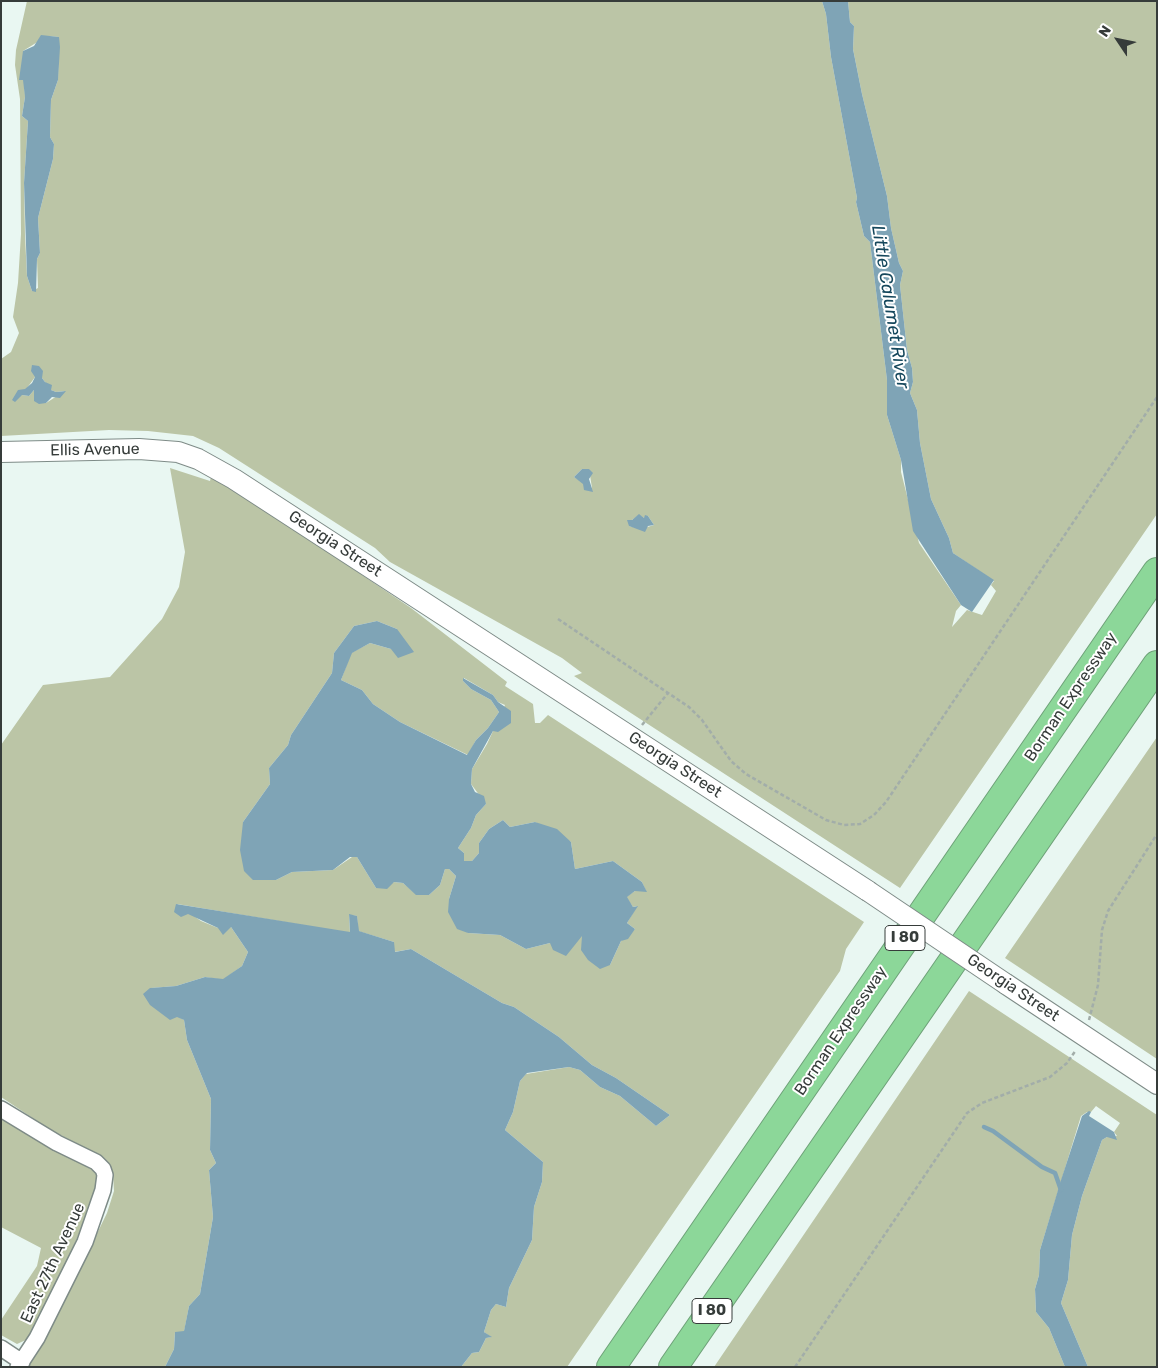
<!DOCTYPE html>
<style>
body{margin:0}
#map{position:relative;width:1158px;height:1368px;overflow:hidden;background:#e9f7f2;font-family:Rubik,sans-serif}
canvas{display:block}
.frame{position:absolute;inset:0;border:2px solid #363c3a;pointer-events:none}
.north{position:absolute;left:1093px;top:15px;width:50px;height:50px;-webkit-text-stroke:4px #fff;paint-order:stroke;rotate:304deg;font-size:14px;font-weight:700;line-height:20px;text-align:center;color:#363c3a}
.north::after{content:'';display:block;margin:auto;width:18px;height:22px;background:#363c3a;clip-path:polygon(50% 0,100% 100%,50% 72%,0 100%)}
</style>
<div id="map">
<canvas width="1158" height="1368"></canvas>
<div class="frame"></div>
<div class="north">N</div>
</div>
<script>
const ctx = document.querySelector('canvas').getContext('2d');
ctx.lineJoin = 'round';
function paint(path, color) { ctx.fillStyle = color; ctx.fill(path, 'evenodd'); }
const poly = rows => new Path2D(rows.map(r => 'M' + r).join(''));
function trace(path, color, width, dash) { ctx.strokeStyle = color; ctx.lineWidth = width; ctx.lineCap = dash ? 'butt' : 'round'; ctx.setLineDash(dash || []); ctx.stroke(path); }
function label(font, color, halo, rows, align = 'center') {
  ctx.font = font + ' Rubik,sans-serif'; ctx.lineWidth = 4; ctx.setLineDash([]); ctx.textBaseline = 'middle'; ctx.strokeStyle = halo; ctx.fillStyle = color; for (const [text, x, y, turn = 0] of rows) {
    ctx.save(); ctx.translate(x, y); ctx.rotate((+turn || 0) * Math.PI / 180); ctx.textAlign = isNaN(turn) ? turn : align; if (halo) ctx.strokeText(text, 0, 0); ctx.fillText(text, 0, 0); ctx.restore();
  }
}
const green = poly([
 [27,1,822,1,826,14,831,57,857,198,856,202,864,236,870,242,887,380,887,415,901,460,901,472,919,543,961,605,956,611,952,627,967,610,982,615,996,591,991,585,994,581,953,553,949,538,931,499,920,443,917,410,910,393,913,382,912,368,907,350,900,285,903,271,899,263,891,228,887,196,862,94,853,49,854,26,850,22,848,1,1157,1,1157,514,900,888,574,676,582,673,562,658,390,562,375,548,219,448,193,436,148,431,109,430,1,436,1,359,11,352,19,333,13,317,18,283,21,234,20,99,15,65,16,50],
 [47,36,59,37,58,80,51,100,50,137,54,144,53,159,38,218,40,253,37,259,38,288,32,291,27,276,25,236,24,183,28,121,22,116,25,97,23,51],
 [35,377,42,378,51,390,56,392,65,391,46,403,34,390,29,396,22,395],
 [582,469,589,469,592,488,574,477],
 [639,515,644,518,648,516,654,525,641,529,629,526,629,522],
 [170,468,210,481,211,477,257,504,411,608,507,682,505,686,533,704,535,723,540,723,548,715,864,922,846,949,840,971,567,1367,461,1367,472,1353,479,1352,486,1338,491,1337,484,1332,491,1310,496,1304,506,1307,509,1288,532,1240,534,1207,542,1182,543,1162,505,1130,513,1112,520,1081,526,1074,569,1067,580,1070,600,1087,620,1096,656,1126,670,1115,616,1078,592,1065,559,1037,514,1007,502,1003,411,949,394,952,394,942,358,931,357,916,349,915,350,933,177,904,201,921,218,928,231,927,248,952,242,966,223,980,205,977,176,986,151,988,177,1016,184,1020,187,1040,211,1099,210,1150,216,1163,209,1170,213,1217,200,1294,189,1306,184,1332,175,1332,174,1349,165,1367,27,1367,65,1299,107,1213,114,1191,113,1174,107,1163,97,1154,49,1129,1,1097,1,745,43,685,110,677,162,619,179,587,185,552],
 [377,621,397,629,391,649,370,643,351,653,341,680,362,690,373,704,400,722,468,755,476,740,488,728,499,712,491,700,471,689,463,681,464,678,493,695,498,702,505,705,487,744,472,769,471,784,486,804,476,815,471,828,458,848,464,853,463,861,472,861,479,853,479,843,489,829,503,820,510,827,535,822,571,842,575,869,613,861,642,882,646,891,635,891,626,897,633,907,637,906,627,923,635,929,621,941,610,965,582,935,526,949,500,935,468,933,449,899,456,876,449,869,445,869,440,885,429,895,416,894,403,883,394,882,376,888,357,857,352,857,333,870,292,872,276,880,243,822,270,784,269,768,288,745,291,735,332,673,334,653,354,626],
 [1157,737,1157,1059,1005,958],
 [969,991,1157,1115,1157,1367,1088,1367,1061,1303,1068,1280,1072,1235,1082,1196,1102,1140,1107,1137,1117,1136,1114,1132,1120,1123,1096,1106,1091,1112,1087,1112,1081,1116,1040,1250,1039,1275,1035,1289,1036,1312,1049,1328,1065,1367,714,1367],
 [1,1116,94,1171,97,1176,92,1204,67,1261,33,1333,28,1339,17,1344,1,1335,1,1320,37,1266,41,1248,1,1227]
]);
const water = poly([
 [822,1,848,1,850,22,854,26,853,49,862,94,887,196,891,228,899,263,903,271,900,285,907,350,912,368,913,382,910,393,917,410,920,443,931,499,949,538,953,553,994,580,972,612,961,605,913,531,901,460,887,415,887,380,870,242,864,236,856,202,857,198,831,57,826,14],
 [41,35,59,37,60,47,58,80,51,100,50,137,54,144,53,159,38,218,40,253,37,259,36,292,32,291,27,276,24,183,28,121,22,116,25,97,23,80,19,80,23,51,34,46],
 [32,365,39,366,43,371,42,378,45,382,52,385,51,390,56,392,66,391,60,398,52,397,46,403,39,404,34,401,34,390,29,396,22,395,15,402,12,400,18,390,25,389,32,383,35,377,31,371],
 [582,469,589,469,593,473,589,479,593,492,584,490,583,484,574,477],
 [639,514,644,518,645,515,648,516,654,525,648,526,645,532,629,526,627,520,632,520],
 [377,621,397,629,414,652,398,658,391,649,370,643,352,653,341,680,362,690,373,704,400,722,467,755,476,740,488,728,499,712,491,700,471,689,463,681,463,678,493,695,498,702,511,711,511,723,498,732,493,731,472,769,471,784,475,792,484,796,486,804,476,815,471,828,458,848,464,853,464,861,472,861,479,853,479,843,489,829,503,820,510,827,535,822,557,829,571,842,575,869,613,861,642,882,647,892,635,891,627,897,633,907,638,906,627,923,635,929,628,939,621,941,610,965,600,969,588,960,581,950,582,936,566,956,553,950,550,943,526,949,500,935,468,933,457,929,448,912,449,899,456,876,449,869,445,869,440,885,429,895,416,895,403,883,394,882,387,889,376,888,357,857,350,857,333,870,292,872,276,880,253,880,244,871,240,850,243,822,270,784,269,768,288,745,291,735,332,673,334,653,354,626],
 [176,904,350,932,349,914,357,916,359,931,394,942,395,952,411,949,502,1003,514,1007,559,1037,592,1065,616,1078,670,1115,656,1126,620,1096,600,1087,580,1070,569,1067,527,1073,520,1081,513,1112,505,1130,543,1162,542,1182,534,1207,532,1240,509,1288,506,1307,496,1304,491,1310,484,1332,492,1337,486,1338,479,1352,472,1353,461,1367,165,1367,174,1349,175,1332,184,1331,189,1306,200,1294,213,1217,209,1170,216,1163,210,1150,211,1099,187,1040,184,1020,177,1017,170,1020,150,1005,143,994,150,988,176,986,205,977,223,979,242,966,248,952,231,927,223,935,218,928,188,914,181,917,174,912],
 [1089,1111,1091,1112,1089,1116,1114,1132,1117,1140,1107,1137,1102,1140,1082,1196,1072,1235,1068,1280,1061,1303,1088,1367,1065,1367,1049,1328,1036,1312,1035,1289,1039,1275,1040,1250,1061,1180,1082,1116]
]);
const stream = poly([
 [984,1127,993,1131,1042,1167,1055,1173,1061,1190]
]);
const path = poly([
 [558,619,689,707,702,720,731,761,746,774,826,820,844,825,860,824,874,815,886,802,1157,397],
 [642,725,668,693],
 [1089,1020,1098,985,1102,930,1108,911,1157,834],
 [795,1367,967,1113,982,1103,1050,1077,1067,1063,1076,1050]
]);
const minor = poly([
 [1,1109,57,1143,96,1162,103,1169,105,1175,103,1190,85,1242,37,1338,18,1367],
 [1,1348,22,1362]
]);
const tertiary = poly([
 [1,452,139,449,178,452,198,459,234,479,868,891],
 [1006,984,1157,1084]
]);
const motorway = poly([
 [611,1367,1157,572],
 [673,1367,1157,665]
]);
const tertiaryBridge = poly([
 [868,891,1006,984]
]);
const shields = [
 [905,938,40],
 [712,1311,40]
];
const shieldNames = [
 ["I 80",905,938],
 ["I 80",712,1311]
];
const streetNames = [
 ["Ellis Avenue",95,450,-1],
 ["Georgia Street",335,544,33],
 ["Borman Expressway",1071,697,-56],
 ["Georgia Street",675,765,33],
 ["Georgia Street",1013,988,34],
 ["Borman Expressway",841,1031,-56],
 ["East 27th Avenue",53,1263,-65]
];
const waterNames = [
 ["Little Calumet River",890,307,81]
];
paint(green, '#bbc5a6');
paint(water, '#7fa4b6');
trace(stream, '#7fa4b6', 4.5);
trace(minor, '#7e8b87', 18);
trace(tertiary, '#7e8b87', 22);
trace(motorway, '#6ea178', 30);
trace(path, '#a2ada9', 2.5, [4, 2.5]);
trace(minor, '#fff', 15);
trace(tertiary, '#fff', 20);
trace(motorway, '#8cd799', 28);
trace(tertiaryBridge, '#7e8b87', 22, []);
trace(tertiaryBridge, '#fff', 20);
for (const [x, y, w] of shields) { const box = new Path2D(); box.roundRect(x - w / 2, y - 12.5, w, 25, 4); ctx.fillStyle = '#fff'; ctx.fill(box); trace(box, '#363c3a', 1); }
label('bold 15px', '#363c3a', null, shieldNames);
label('16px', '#363c3a', '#fff', streetNames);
label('italic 18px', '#15475c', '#fff', waterNames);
</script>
